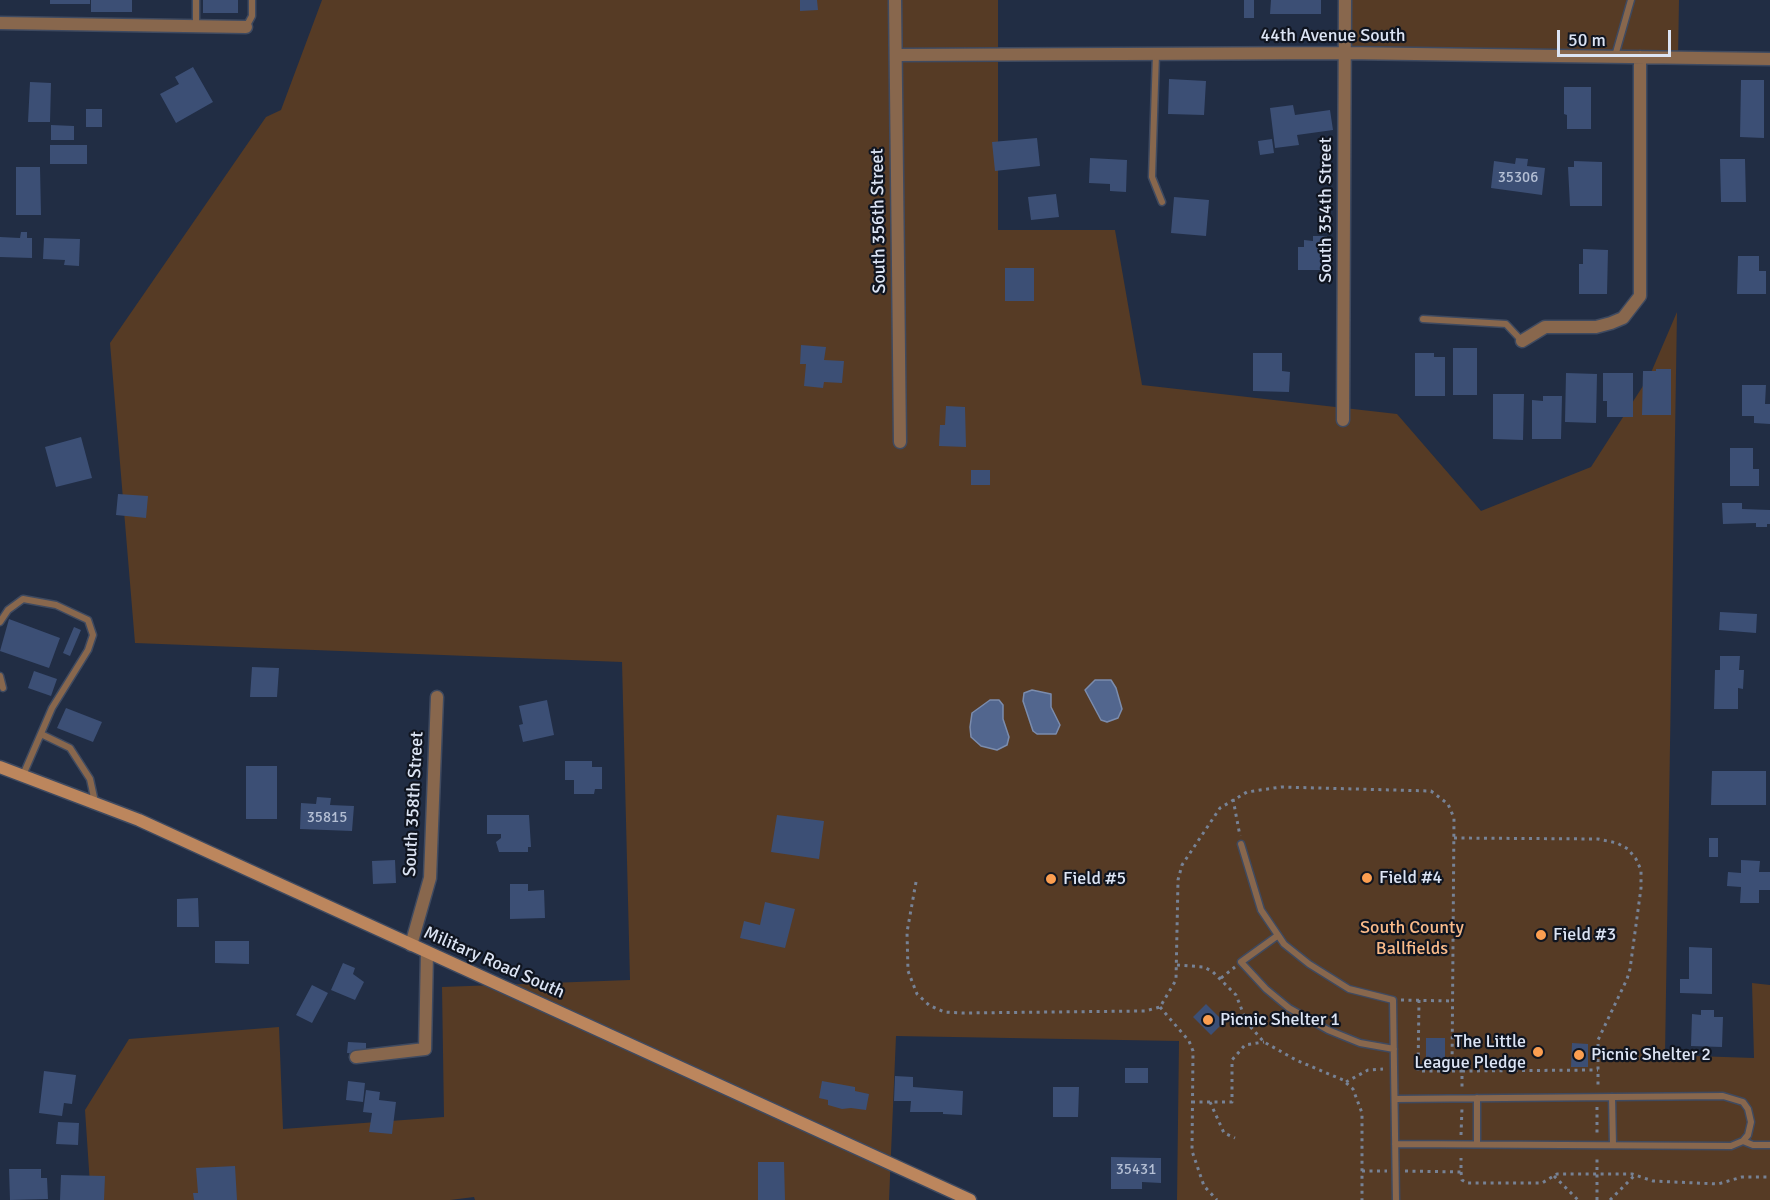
<!DOCTYPE html>
<style>
body{margin:0}
#map{position:relative;width:1770px;height:1200px;overflow:hidden;background:#212d44;font-family:Signika,sans-serif}
canvas{display:block}
.scale{position:absolute;left:1557px;top:30px;width:114px;height:27px;box-sizing:border-box;border:3px solid #dce4f4;border-top:0;padding-left:8px;font-size:18px;line-height:21px;white-space:nowrap;color:#dce4f4;-webkit-text-stroke:4px #101520;paint-order:stroke}
</style>
<div id="map">
<canvas width="1770" height="1200"></canvas>
<div class="scale">50 m</div>
</div>
<script>
const ctx = document.querySelector('canvas').getContext('2d');
ctx.lineJoin = 'round';
function paint(path, color) { ctx.fillStyle = color; ctx.fill(path, 'evenodd'); }
const poly = rows => new Path2D(rows.map(r => 'M' + r).join(''));
function trace(path, color, width, dash) { ctx.strokeStyle = color; ctx.lineWidth = width; ctx.lineCap = dash ? 'butt' : 'round'; ctx.setLineDash(dash || []); ctx.stroke(path); }
function label(font, color, halo, rows, align = 'center') {
  ctx.font = font + ' Signika,sans-serif'; ctx.lineWidth = 4.5; ctx.setLineDash([]); ctx.textBaseline = 'middle'; ctx.strokeStyle = halo; ctx.fillStyle = color; for (const [text, x, y, turn = 0] of rows) {
    ctx.save(); ctx.translate(x, y); ctx.rotate((+turn || 0) * Math.PI / 180); ctx.textAlign = isNaN(turn) ? turn : align; if (halo) ctx.strokeText(text, 0, 0); ctx.fillText(text, 0, 0); ctx.restore();
  }
}
const green = poly([
 [322,0,998,0,998,230,1115,230,1142,385,1397,414,1481,511,1591,467,1650,375,1677,312,1665,1055,1754,1058,1752,983,1770,985,1770,1200,1177,1200,1179,1041,896,1036,889,1200,475,1200,474,1197,450,1200,91,1200,85,1110,129,1039,279,1027,283,1129,444,1117,442,987,630,980,622,662,135,643,110,343,266,117,281,110],
 [1345,0,1679,0,1678,58,1344,53]
]);
const water = poly([
 [1095,680,1111,680,1116,688,1122,709,1118,718,1107,722,1101,720,1085,690,1095,680],
 [1032,690,1051,694,1051,707,1060,725,1056,734,1037,734,1033,731,1023,701,1024,693,1032,690],
 [990,700,999,700,1003,705,1003,719,1009,737,1007,745,997,750,981,746,971,737,970,727,972,713,990,700]
]);
const building = poly([
 [50,0,90,0,90,4,50,4],
 [91,0,132,0,132,12,91,12],
 [203,0,238,0,238,13,203,13],
 [800,0,817,0,818,10,800,11],
 [1244,0,1254,0,1254,18,1244,18],
 [1271,0,1321,0,1321,14,1270,14],
 [193,67,213,102,176,123,160,94,179,84,175,77],
 [1169,79,1206,81,1204,115,1168,114],
 [1741,80,1764,80,1764,138,1740,137],
 [30,82,51,83,50,122,28,122],
 [1564,87,1591,87,1591,129,1567,129,1567,115,1564,114],
 [1293,105,1295,115,1330,110,1333,130,1297,135,1299,145,1275,148,1270,108],
 [86,109,102,109,102,127,86,127],
 [51,125,74,126,74,140,51,140],
 [1037,138,1040,166,995,171,992,142],
 [1272,139,1274,153,1260,155,1258,141],
 [50,145,87,145,87,164,50,164],
 [1090,158,1127,160,1126,192,1110,191,1110,184,1089,183],
 [1516,158,1528,159,1527,166,1545,168,1542,195,1491,188,1494,161,1515,164],
 [1720,159,1745,159,1746,202,1721,202],
 [1574,161,1602,162,1602,206,1570,206,1568,167,1574,167],
 [16,167,40,167,41,215,16,215],
 [1056,194,1059,217,1031,220,1028,197],
 [1174,197,1209,200,1206,236,1171,233],
 [21,232,27,232,27,238,32,238,32,258,0,257,0,237,20,238],
 [1313,236,1327,236,1327,270,1298,270,1298,247,1304,247,1304,240,1313,241],
 [44,238,80,239,79,266,64,265,65,260,43,259],
 [1583,249,1608,250,1607,294,1579,294,1579,264,1583,264],
 [1738,256,1759,256,1759,271,1766,271,1766,294,1737,294],
 [1005,268,1034,268,1034,301,1005,301],
 [801,345,826,347,824,360,844,361,842,383,824,382,823,388,804,386,806,364,800,364],
 [1453,348,1477,348,1477,395,1453,395],
 [1253,353,1282,353,1282,371,1290,372,1289,392,1253,391],
 [1415,353,1434,353,1434,357,1445,357,1445,396,1415,396],
 [1656,369,1671,369,1671,415,1642,415,1643,371,1656,371],
 [1566,373,1597,374,1596,423,1565,422],
 [1603,373,1633,373,1633,417,1607,417,1607,401,1603,401],
 [1742,385,1766,385,1765,404,1770,404,1770,424,1754,423,1754,416,1742,416],
 [1493,394,1524,394,1523,440,1493,439],
 [1543,396,1562,396,1561,439,1532,439,1532,400,1543,401],
 [946,406,965,407,966,447,939,446,940,425,945,425],
 [81,437,92,478,56,487,45,447],
 [1730,448,1753,448,1753,469,1759,469,1759,486,1730,486],
 [971,470,990,470,990,485,971,485],
 [118,494,148,496,146,518,116,515],
 [1722,503,1742,503,1742,509,1770,510,1770,524,1767,524,1767,527,1756,527,1756,523,1723,524],
 [1720,612,1757,614,1756,633,1719,630],
 [9,619,60,638,49,668,0,651],
 [74,627,81,630,70,656,63,653],
 [1720,656,1740,656,1739,670,1744,670,1743,689,1738,688,1738,709,1714,709,1715,670,1720,670],
 [252,667,279,668,277,697,250,697],
 [34,671,57,679,51,696,28,688],
 [547,700,554,735,523,742,519,725,523,724,519,706],
 [66,708,102,722,93,742,57,728],
 [565,761,592,761,592,767,602,767,602,789,595,789,594,794,574,794,574,780,565,780],
 [246,766,277,766,277,819,246,819],
 [1712,771,1766,771,1766,805,1711,805],
 [317,797,331,798,330,805,354,806,352,831,300,829,301,803,316,804],
 [487,815,529,815,531,847,528,847,528,852,499,852,496,842,501,838,501,834,487,834],
 [777,815,824,821,819,859,771,852],
 [1709,838,1718,838,1718,857,1709,857],
 [395,860,396,883,373,884,372,861],
 [1741,860,1760,861,1759,872,1770,872,1770,890,1759,890,1759,903,1740,903,1741,887,1727,886,1728,872,1741,873],
 [510,884,528,884,528,891,544,890,545,918,510,919],
 [198,898,199,927,177,927,177,899],
 [765,902,795,909,785,948,740,938,744,921,760,925],
 [215,941,249,941,249,964,215,963],
 [1689,947,1712,948,1712,994,1680,993,1680,979,1689,979],
 [343,963,355,968,353,974,364,982,355,1000,331,990],
 [312,985,328,993,312,1023,296,1015],
 [1206,1004,1224,1022,1211,1035,1193,1017],
 [1701,1010,1714,1010,1714,1017,1723,1017,1722,1047,1691,1046,1692,1014,1701,1015],
 [1426,1038,1445,1038,1445,1062,1426,1062],
 [348,1042,366,1043,366,1054,347,1053],
 [1572,1043,1588,1044,1588,1067,1571,1067],
 [1125,1068,1148,1068,1148,1083,1125,1083],
 [44,1071,76,1075,72,1104,64,1103,62,1116,39,1113],
 [895,1076,913,1077,913,1087,963,1091,962,1115,943,1114,943,1112,910,1112,911,1101,894,1101],
 [348,1081,365,1083,363,1102,346,1100],
 [822,1081,855,1087,855,1091,869,1094,866,1110,851,1108,842,1109,828,1105,828,1100,819,1098],
 [1053,1087,1079,1087,1078,1117,1053,1117],
 [366,1090,380,1092,379,1100,396,1102,392,1134,369,1132,372,1113,363,1112],
 [58,1122,79,1123,78,1145,56,1144],
 [1111,1157,1161,1158,1161,1183,1142,1182,1142,1189,1111,1189],
 [758,1162,784,1162,785,1200,758,1200],
 [235,1166,237,1200,194,1200,193,1193,198,1193,196,1168],
 [9,1169,41,1169,41,1178,47,1178,48,1199,10,1200],
 [61,1175,105,1176,104,1200,60,1200]
]);
const path = poly([
 [1233,799,1240,836],
 [1454,838,1598,839,1617,843,1628,849,1636,859,1641,870,1641,888,1630,969,1627,979,1598,1040,1598,1089],
 [916,882,907,932,908,971,917,994,929,1005,944,1012,962,1013,1145,1011,1160,1007,1176,980,1178,880,1182,865,1220,808,1247,792,1281,787,1431,791,1448,804,1454,818,1452,1071],
 [1177,965,1204,967,1213,972,1236,995,1247,1023,1264,1042,1296,1060,1343,1080,1353,1089,1362,1113,1362,1200],
 [1221,978,1235,967],
 [1401,1000,1453,1001],
 [1419,1000,1418,1071,1462,1071,1462,1089],
 [1160,1007,1189,1041,1193,1051,1192,1151,1204,1186,1217,1200],
 [1462,1071,1598,1070],
 [1346,1082,1368,1070,1383,1069],
 [1192,1102,1232,1102,1232,1060,1245,1045,1264,1042],
 [1210,1102,1224,1133,1235,1138],
 [1597,1107,1597,1135],
 [1461,1135,1462,1108],
 [1362,1171,1387,1171],
 [1405,1171,1461,1172,1461,1158],
 [1461,1172,1462,1180,1467,1183,1542,1183,1557,1174,1632,1174,1653,1181,1718,1184,1742,1177,1770,1177],
 [1554,1176,1578,1200],
 [1597,1200,1597,1155],
 [1610,1200,1634,1176]
]);
const lane = poly([
 [196,0,196,26],
 [246,27,252,16,252,0],
 [1156,54,1152,177,1162,202],
 [1615,56,1631,0],
 [1423,319,1506,324,1522,341],
 [0,622,8,610,23,599,56,605,88,620,93,635,88,650,52,708,23,775],
 [0,676,3,688],
 [41,734,70,748,90,779,95,802],
 [1241,844,1261,910,1284,944,1309,964,1349,989,1393,1000,1396,1200],
 [1277,936,1241,962,1266,989,1289,1008,1328,1030,1360,1043,1394,1049],
 [1612,1097,1613,1145],
 [1395,1099,1723,1096,1743,1102,1748,1109,1751,1122,1748,1135,1743,1141,1731,1146,1395,1144],
 [1743,1141,1753,1145,1770,1145],
 [1477,1144,1477,1098]
]);
const street = poly([
 [895,0,900,442],
 [0,23,246,27],
 [896,55,1344,53,1770,59],
 [1522,341,1545,327,1596,327,1611,323,1623,318,1640,296,1640,57],
 [1343,420,1345,0],
 [411,945,430,878,437,697],
 [356,1057,425,1049,427,953]
]);
const secondary = poly([
 [0,767,139,820,970,1200]
]);
const markers = [
 [1367,878,6,"#fb9e50"],
 [1051,879,6,"#fb9e50"],
 [1541,935,6,"#fb9e50"],
 [1208,1020,6,"#fb9e50"],
 [1538,1052,6,"#fb9e50"],
 [1579,1055,6,"#fb9e50"]
];
const numberNames = [
 ["35306",1518,178],
 ["35815",327,818],
 ["35431",1136,1170]
];
const streetNames = [
 ["44th Avenue South",1333,36],
 ["South 354th Street",1326,210,-90],
 ["South 356th Street",879,221,-91],
 ["South 358th Street",414,804,-87],
 ["Military Road South",494,963,24]
];
const poiNames = [
 ["Field #4",1379,878],
 ["Field #5",1063,879],
 ["Field #3",1553,935],
 ["Picnic Shelter 1",1220,1020],
 ["The Little",1526,1042,"right"],
 ["League Pledge",1526,1063,"right"],
 ["Picnic Shelter 2",1591,1055]
];
const parkNames = [
 ["South County",1412,928],
 ["Ballfields",1412,949]
];
paint(green, '#563b25');
paint(water, '#52668e');
trace(water, '#7b8cad', 1.5);
paint(building, '#3c4f75');
trace(lane, '#3f4a60', 9);
trace(street, '#3f4a60', 15);
trace(secondary, '#3f4a60', 15);
trace(path, '#778295', 3, [3, 4.5]);
trace(lane, '#88674d', 6);
trace(street, '#88674d', 12);
trace(secondary, '#bc865d', 12);
for (const [x, y, r, color] of markers) { const dot = new Path2D(); dot.arc(x, y, r, 0, 2 * Math.PI); ctx.fillStyle = color; ctx.fill(dot); trace(dot, '#101520', 2); }
label('15px', '#b4bfd4', null, numberNames);
label('18px', '#dce4f4', '#101520', streetNames);
label('18px', '#dce4f4', '#101520', poiNames, 'left');
label('18px', '#f9ba89', '#101520', parkNames);
</script>
